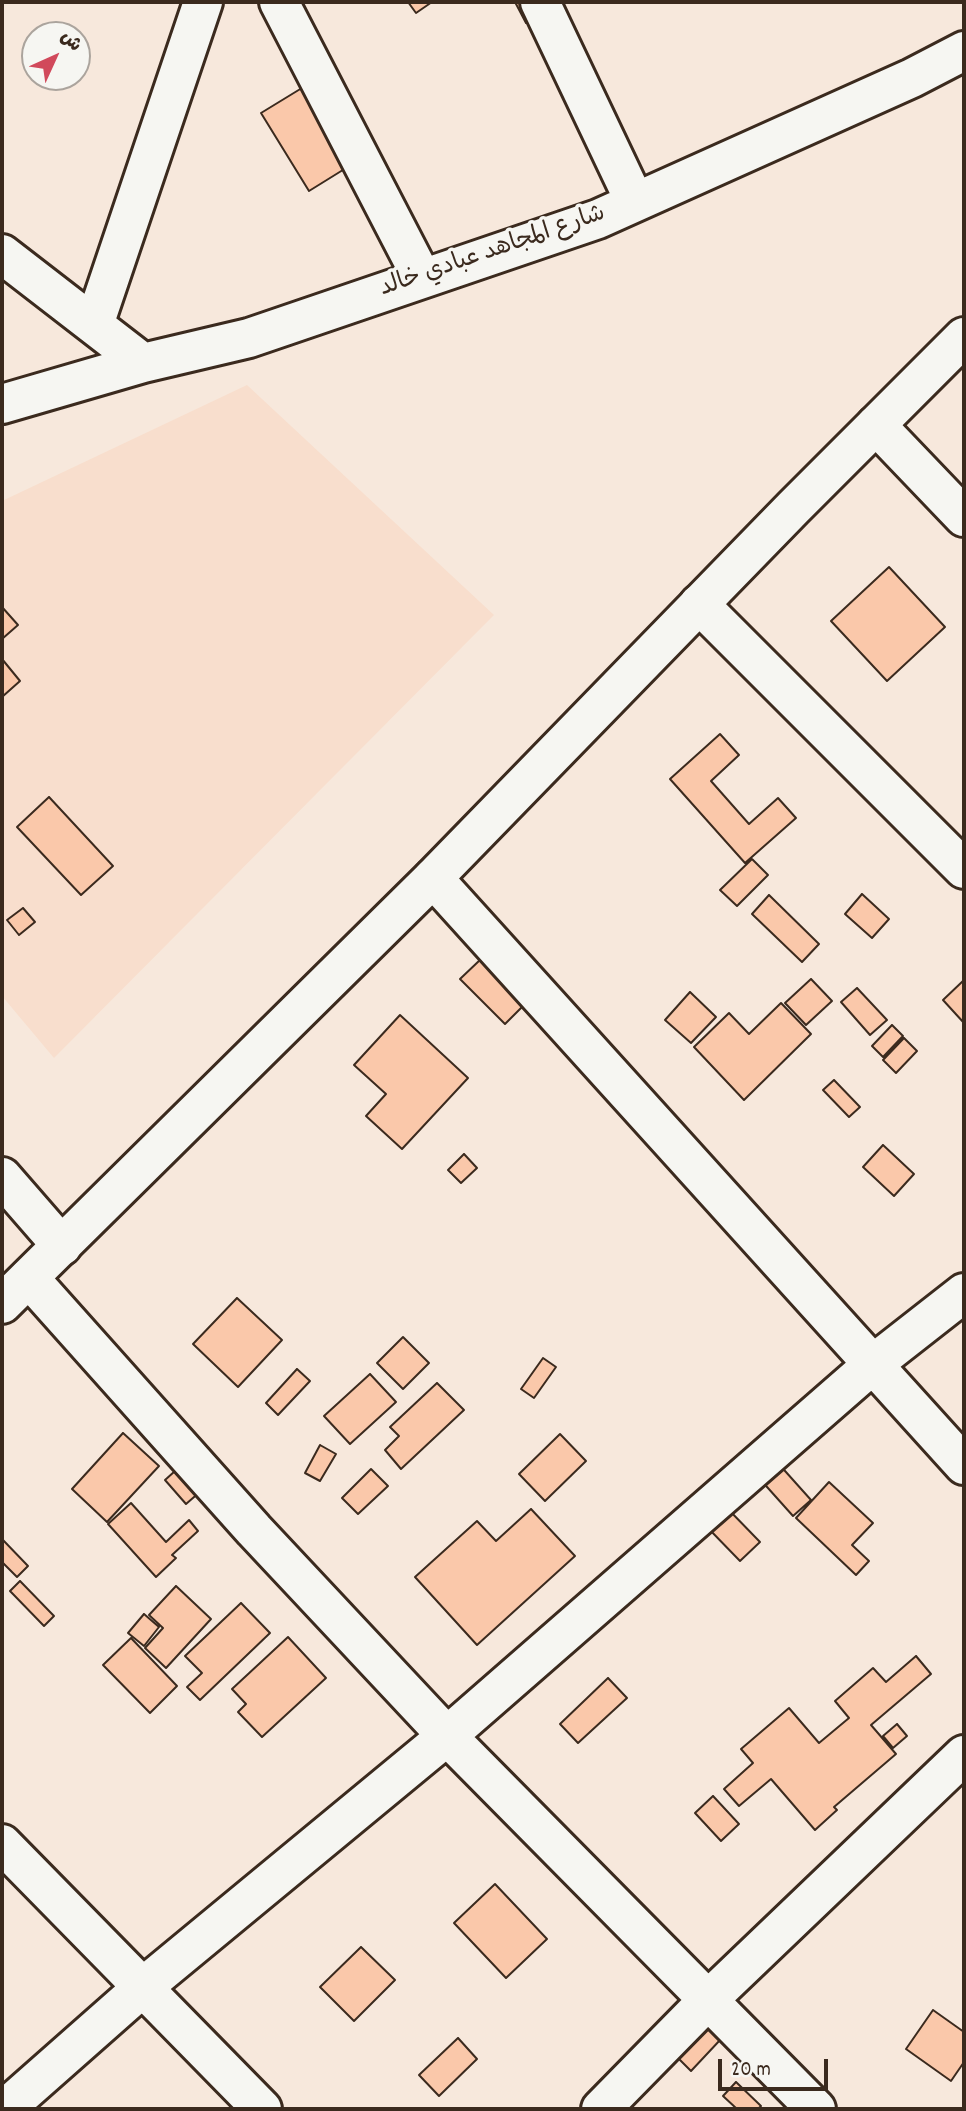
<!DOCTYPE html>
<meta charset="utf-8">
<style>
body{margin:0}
#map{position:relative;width:966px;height:2111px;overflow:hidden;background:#f7e8dc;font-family:Dekko,"Playpen Sans Arabic",sans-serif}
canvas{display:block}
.frame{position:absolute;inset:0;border:4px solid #3b2a1e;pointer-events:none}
.north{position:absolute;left:21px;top:21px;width:70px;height:70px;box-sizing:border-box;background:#f6f6f2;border:2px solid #aba49d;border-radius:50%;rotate:45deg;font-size:19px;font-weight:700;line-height:28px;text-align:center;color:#3b2a1e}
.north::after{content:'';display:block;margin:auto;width:24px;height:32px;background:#d1495b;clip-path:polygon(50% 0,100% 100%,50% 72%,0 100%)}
.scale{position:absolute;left:718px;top:2059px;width:110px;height:32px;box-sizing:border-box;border:4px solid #3b2a1e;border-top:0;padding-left:9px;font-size:21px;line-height:24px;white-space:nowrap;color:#3b2a1e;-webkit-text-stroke:5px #f6f6f2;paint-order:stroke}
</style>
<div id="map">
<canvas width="966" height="2111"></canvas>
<div class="frame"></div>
<div class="north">ش</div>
<div class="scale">20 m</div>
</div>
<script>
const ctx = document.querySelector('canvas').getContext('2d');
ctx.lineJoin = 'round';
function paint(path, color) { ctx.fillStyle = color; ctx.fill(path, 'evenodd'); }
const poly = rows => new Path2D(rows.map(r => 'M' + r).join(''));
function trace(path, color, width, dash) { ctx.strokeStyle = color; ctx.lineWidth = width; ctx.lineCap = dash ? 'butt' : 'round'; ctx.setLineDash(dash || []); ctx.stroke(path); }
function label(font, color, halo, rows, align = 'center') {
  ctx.font = font + ' Dekko,"Playpen Sans Arabic",sans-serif'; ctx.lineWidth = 7; ctx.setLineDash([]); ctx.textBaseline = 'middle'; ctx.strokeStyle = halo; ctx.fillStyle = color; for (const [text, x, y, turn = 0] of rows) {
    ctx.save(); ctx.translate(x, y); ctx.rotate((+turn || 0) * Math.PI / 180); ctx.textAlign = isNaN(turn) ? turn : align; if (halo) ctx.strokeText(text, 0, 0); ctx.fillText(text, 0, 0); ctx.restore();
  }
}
const built = poly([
 [247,385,494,615,54,1058,2,996,2,501]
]);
const building = poly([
 [408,2,432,2,416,13,408,2],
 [515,2,535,2,542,15,526,23,515,2],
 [315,80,359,160,309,191,261,113,315,80],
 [889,567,945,627,887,681,831,621,889,567],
 [2,607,18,625,2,639,2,607],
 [2,659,20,681,2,697,2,659],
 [720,734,739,755,711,781,749,824,778,798,796,818,745,863,670,779,720,734],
 [49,797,113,866,81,895,17,827,49,797],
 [752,859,768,875,737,906,720,890,752,859],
 [862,894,889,919,872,938,845,914,862,894],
 [769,895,819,944,802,962,752,914,769,895],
 [23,908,35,922,19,935,7,920,23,908],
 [502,939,546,983,505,1024,460,979,502,939],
 [811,979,832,1001,806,1025,785,1003,811,979],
 [964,980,964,1023,943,1000,964,980],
 [857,988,887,1020,870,1035,841,1002,857,988],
 [690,992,716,1017,691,1043,665,1020,690,992],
 [781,1003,811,1034,744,1100,694,1047,729,1013,749,1034,781,1003],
 [400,1015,468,1078,402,1149,366,1116,386,1094,354,1065,400,1015],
 [892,1025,903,1036,883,1057,872,1046,892,1025],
 [904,1038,917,1051,896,1073,883,1060,904,1038],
 [834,1080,860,1107,849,1117,823,1090,834,1080],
 [883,1145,914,1174,894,1196,863,1167,883,1145],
 [464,1154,477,1168,461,1183,448,1170,464,1154],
 [237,1298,282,1340,238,1387,193,1344,237,1298],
 [403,1337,429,1363,403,1389,377,1363,403,1337],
 [543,1358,556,1367,534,1398,521,1389,543,1358],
 [297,1369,310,1381,278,1415,266,1403,297,1369],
 [370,1374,396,1402,350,1444,324,1416,370,1374],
 [437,1383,464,1410,401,1469,385,1450,399,1436,390,1427,437,1383],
 [123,1433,159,1466,107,1522,72,1489,123,1433],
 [560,1434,586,1461,545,1501,519,1474,560,1434],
 [320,1445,336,1454,320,1481,305,1473,320,1445],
 [194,1454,216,1478,186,1504,165,1480,194,1454],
 [777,1462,811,1500,793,1516,759,1478,777,1462],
 [371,1469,388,1486,358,1514,342,1498,371,1469],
 [829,1482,873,1523,852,1545,869,1561,856,1575,796,1518,829,1482],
 [131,1503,166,1542,189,1520,198,1531,172,1555,176,1558,156,1577,108,1524,131,1503],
 [727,1508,760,1542,740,1561,707,1527,727,1508],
 [531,1509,575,1556,477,1645,415,1577,477,1521,496,1541,531,1509],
 [2,1539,28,1566,17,1577,2,1562,2,1539],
 [20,1581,54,1616,44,1626,10,1591,20,1581],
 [176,1586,211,1619,166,1668,145,1648,163,1628,149,1615,176,1586],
 [241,1603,270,1633,200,1700,187,1687,202,1673,185,1656,241,1603],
 [144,1614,159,1627,144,1646,128,1633,144,1614],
 [288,1637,326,1678,262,1737,238,1712,246,1704,232,1689,288,1637],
 [131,1638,177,1686,150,1713,103,1665,131,1638],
 [916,1656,931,1674,871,1725,896,1754,834,1807,837,1810,815,1830,771,1779,739,1806,724,1789,753,1763,741,1749,789,1708,819,1743,849,1718,835,1701,873,1668,886,1682,916,1656],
 [608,1678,627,1698,578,1743,560,1724,608,1678],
 [897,1724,907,1736,893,1748,883,1736,897,1724],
 [713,1796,739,1824,721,1841,695,1813,713,1796],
 [495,1884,547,1939,506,1978,454,1923,495,1884],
 [361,1947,395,1980,354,2021,320,1987,361,1947],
 [933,2010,964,2032,964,2062,951,2081,906,2049,933,2010],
 [707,2026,721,2039,691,2071,678,2058,707,2026],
 [458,2038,477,2059,439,2096,419,2075,458,2038],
 [736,2082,761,2106,758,2109,737,2109,723,2096,736,2082]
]);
const minor = poly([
 [279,2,422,278],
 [540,2,635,202],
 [2,254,143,363],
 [94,325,203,2],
 [2,404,143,363,249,338,598,219,912,78,964,51],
 [876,425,964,517],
 [699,604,964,869],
 [433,878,964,1465],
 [2,1177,62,1246],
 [29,1278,254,1530,447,1736,816,2109],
 [2,1844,262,2109],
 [5,2109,142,1988,447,1736,872,1365,964,1293],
 [601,2109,707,2001,964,1755]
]);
const major = poly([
 [2,1304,433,878,793,508,964,337]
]);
const streetNames = [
 ["شارع المجاهد عبادي خالد",493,253,-19]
];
paint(built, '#f8decd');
paint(building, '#fac8aa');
trace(building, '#3b2a1e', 2);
trace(minor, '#3b2a1e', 44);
trace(major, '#3b2a1e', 44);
trace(minor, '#f6f6f2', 38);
trace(major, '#f6f6f2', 38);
label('24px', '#3b2a1e', '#f6f6f2', streetNames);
</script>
